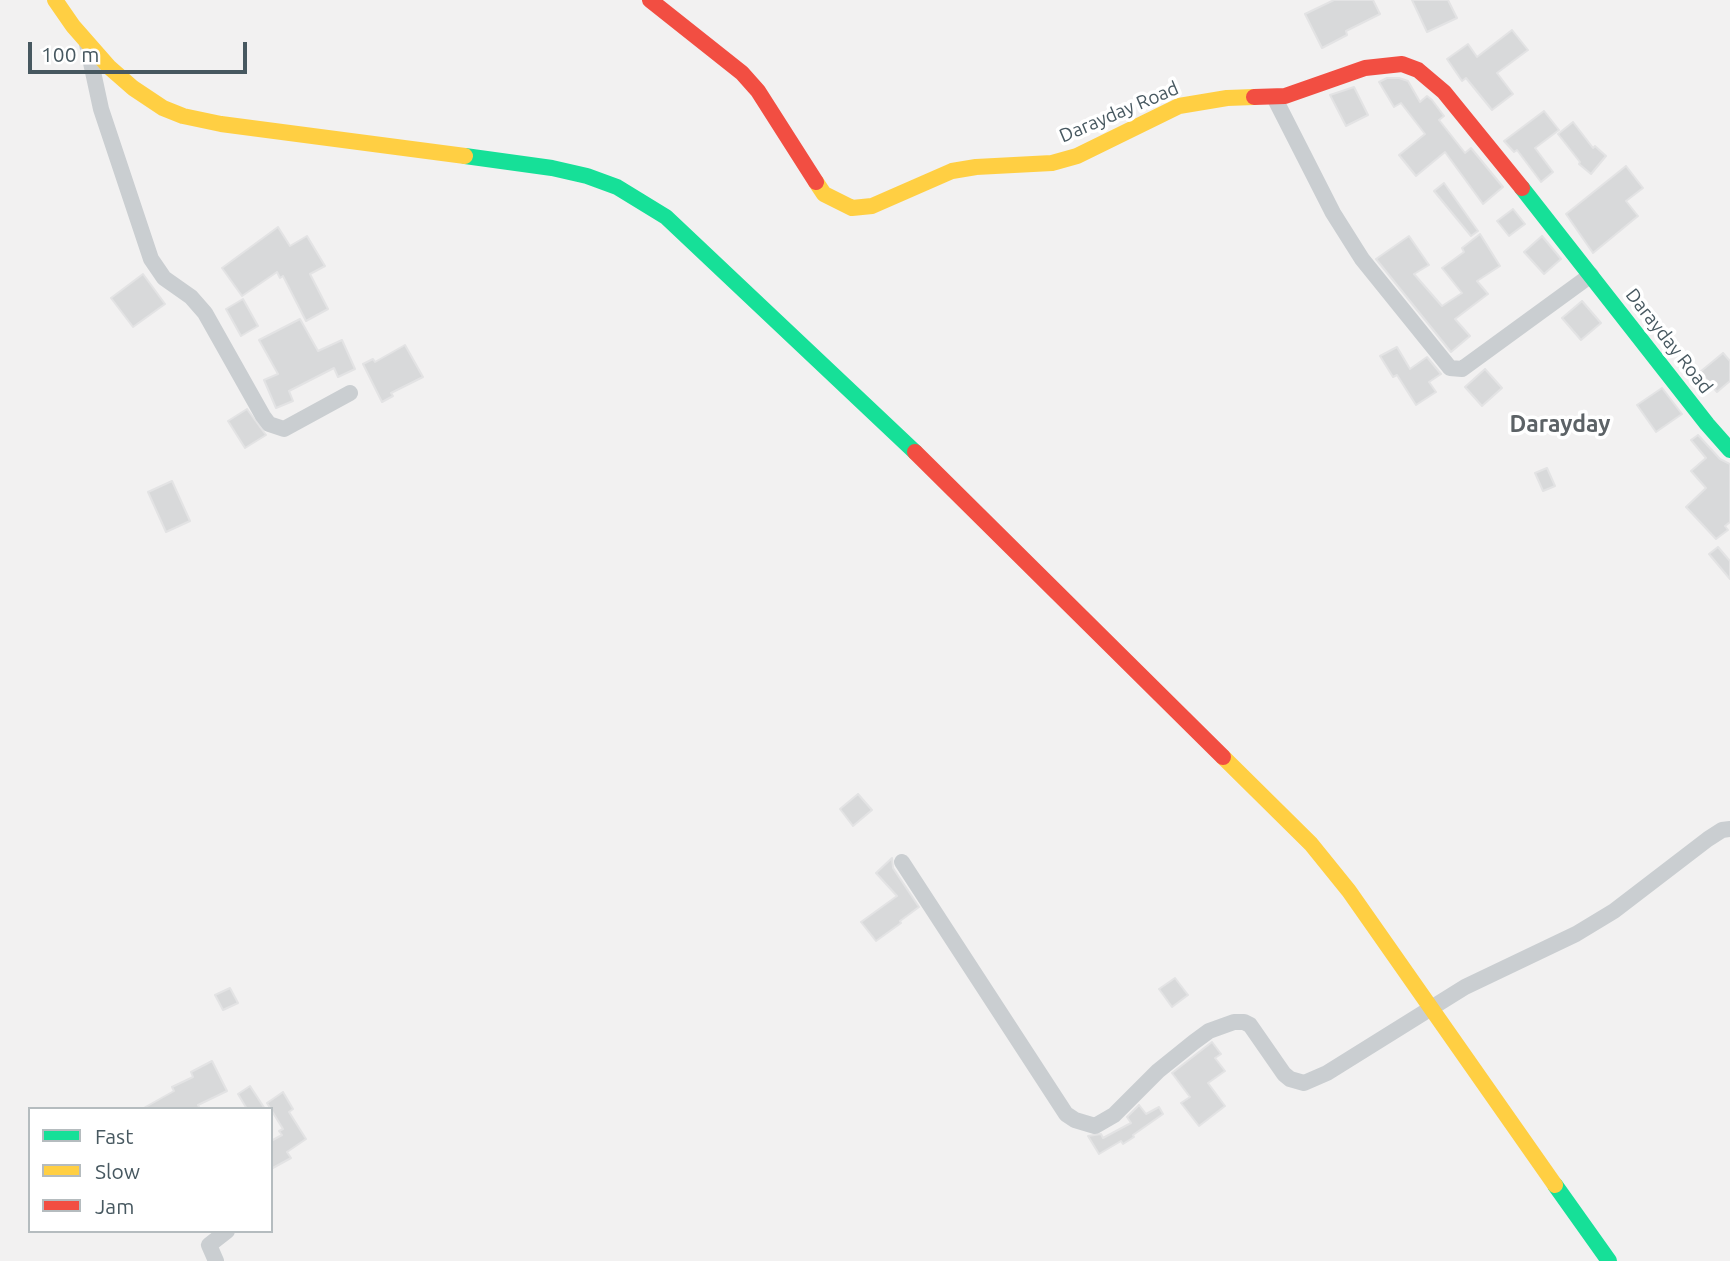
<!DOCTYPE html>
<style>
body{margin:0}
#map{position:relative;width:1730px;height:1261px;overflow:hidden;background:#f2f1f1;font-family:Ubuntu,sans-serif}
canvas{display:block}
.legend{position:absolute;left:28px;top:1107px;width:245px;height:126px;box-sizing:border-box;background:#fff;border:2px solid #b5bcbf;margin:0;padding:9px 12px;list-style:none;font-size:21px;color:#475860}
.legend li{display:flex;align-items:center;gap:14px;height:35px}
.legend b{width:35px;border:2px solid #b5bcbf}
.scale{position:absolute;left:28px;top:42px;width:219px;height:32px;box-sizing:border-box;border:4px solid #475860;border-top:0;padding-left:9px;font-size:21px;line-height:24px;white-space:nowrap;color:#475860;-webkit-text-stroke:5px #fff;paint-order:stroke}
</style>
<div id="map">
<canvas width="1730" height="1261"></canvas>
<ul class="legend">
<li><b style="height:9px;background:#16e098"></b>Fast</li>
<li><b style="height:9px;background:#ffcf43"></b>Slow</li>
<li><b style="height:9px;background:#f24e42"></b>Jam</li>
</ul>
<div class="scale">100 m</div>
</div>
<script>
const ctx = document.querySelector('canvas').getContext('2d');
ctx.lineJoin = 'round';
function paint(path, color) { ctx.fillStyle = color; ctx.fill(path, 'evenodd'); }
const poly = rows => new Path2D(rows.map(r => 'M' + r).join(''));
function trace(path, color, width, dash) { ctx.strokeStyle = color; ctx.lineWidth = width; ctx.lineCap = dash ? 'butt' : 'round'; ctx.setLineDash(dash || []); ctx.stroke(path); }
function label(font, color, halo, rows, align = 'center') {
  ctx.font = font + ' Ubuntu,sans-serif'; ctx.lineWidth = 7; ctx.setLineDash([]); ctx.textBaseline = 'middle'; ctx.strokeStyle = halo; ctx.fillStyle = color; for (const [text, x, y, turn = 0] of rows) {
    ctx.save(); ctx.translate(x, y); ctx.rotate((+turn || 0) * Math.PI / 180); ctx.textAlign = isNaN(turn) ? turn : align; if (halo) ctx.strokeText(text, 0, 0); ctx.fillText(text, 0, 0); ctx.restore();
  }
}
const building = poly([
 [1334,0,1373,0,1380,14,1346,31,1347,35,1322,48,1305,14,1334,0],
 [1412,0,1448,0,1457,18,1427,32,1412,0],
 [1512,30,1528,50,1497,73,1513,94,1492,110,1466,78,1462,81,1447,59,1468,44,1477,57,1512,30],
 [1387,78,1399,78,1408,81,1420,102,1427,96,1432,100,1444,116,1439,120,1465,153,1471,148,1503,187,1483,204,1445,152,1416,176,1399,155,1425,134,1401,103,1394,107,1379,82,1387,78],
 [1354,87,1368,115,1346,126,1330,95,1354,87],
 [1544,111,1559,130,1535,148,1553,172,1541,182,1517,150,1514,152,1504,141,1544,111],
 [1573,122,1593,148,1595,146,1606,156,1591,174,1579,164,1580,162,1558,134,1573,122],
 [1626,166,1643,188,1626,201,1638,216,1593,253,1566,214,1626,166],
 [1444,183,1478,231,1471,236,1434,191,1444,183],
 [1513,209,1525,224,1509,236,1497,221,1513,209],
 [278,227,290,246,307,236,325,266,310,274,328,309,306,321,283,276,280,278,277,272,242,296,222,268,278,227],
 [1480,234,1500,266,1477,281,1488,294,1455,319,1470,336,1451,352,1376,259,1409,236,1429,265,1414,274,1442,306,1462,293,1442,268,1464,252,1462,248,1480,234],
 [1542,236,1561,259,1544,274,1524,252,1542,236],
 [143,274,165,304,133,327,111,298,143,274],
 [243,299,258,326,241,336,226,309,243,299],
 [1582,301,1601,323,1581,340,1562,318,1582,301],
 [300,319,318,351,342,340,355,369,338,377,334,368,289,391,293,401,276,408,264,380,278,374,259,340,300,319],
 [405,345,423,377,391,393,393,396,382,402,363,364,373,359,375,362,405,345],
 [1397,347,1410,369,1427,357,1441,374,1429,382,1436,392,1416,405,1397,375,1393,377,1380,356,1397,347],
 [1723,353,1730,361,1730,381,1717,392,1700,372,1723,353],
 [1485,369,1502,388,1482,406,1465,387,1485,369],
 [1662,388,1682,414,1656,432,1637,405,1662,388],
 [247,409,266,435,245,448,228,421,247,409],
 [1698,435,1720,459,1730,464,1730,522,1725,526,1728,530,1716,539,1686,507,1706,488,1691,471,1706,458,1691,440,1698,435],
 [1547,468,1555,486,1543,491,1535,473,1547,468],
 [172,481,190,521,166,532,148,492,172,481],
 [1718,547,1730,561,1730,579,1709,554,1718,547],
 [858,794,872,810,853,826,840,809,858,794],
 [892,858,893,868,919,907,900,921,901,923,876,941,861,922,897,896,876,873,892,858],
 [1175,978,1188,995,1172,1007,1159,989,1175,978],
 [230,988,238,1003,223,1010,215,995,230,988],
 [1212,1042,1221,1054,1215,1058,1225,1071,1208,1083,1225,1106,1199,1126,1181,1103,1190,1097,1172,1073,1212,1042],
 [212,1061,227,1091,198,1105,200,1109,142,1109,174,1091,172,1087,193,1077,191,1072,212,1061],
 [250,1086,265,1109,247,1109,238,1094,250,1086],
 [283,1092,293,1109,289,1112,306,1139,287,1152,291,1158,271,1169,271,1141,282,1135,279,1131,283,1129,267,1103,283,1092],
 [1139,1105,1146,1114,1159,1107,1163,1114,1133,1135,1134,1137,1123,1144,1121,1141,1099,1154,1088,1136,1101,1134,1103,1138,1131,1123,1127,1117,1139,1105]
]);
const street = poly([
 [87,44,101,109,151,259,164,278,191,297,205,313,263,416,269,424,284,429,350,393],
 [1274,97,1333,213,1362,259,1450,368,1462,369,1591,275],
 [902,862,1066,1114,1075,1120,1095,1126,1114,1115,1158,1071,1194,1042,1209,1031,1234,1022,1244,1022,1250,1025,1284,1074,1290,1079,1304,1083,1327,1073,1465,987,1576,934,1614,911,1708,839,1722,830,1730,829],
 [216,1261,209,1245,227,1231]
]);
const fast = poly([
 [465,156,552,168,587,176,617,187,666,217,915,452],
 [1522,188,1707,424,1730,450],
 [1555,1185,1609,1261]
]);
const slow = poly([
 [55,0,73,26,109,67,133,88,163,108,183,116,221,124,465,156],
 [816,182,824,194,852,208,872,206,952,171,976,167,1052,163,1077,156,1179,106,1227,98,1254,97],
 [1223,757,1311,844,1349,891,1555,1185]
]);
const jam = poly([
 [650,0,742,73,758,91,816,182],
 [1254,97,1285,96,1365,68,1402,64,1418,70,1444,92,1522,188],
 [915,452,1223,757]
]);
const streetNames = [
 ["Darayday Road",1119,112,-23],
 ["Darayday Road",1669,341,52]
];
const quarterNames = [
 ["Darayday",1560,424]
];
paint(building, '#d8d9da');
trace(building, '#e3e3e4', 2);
trace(street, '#caced1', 16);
trace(fast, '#16e098', 16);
trace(slow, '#ffcf43', 16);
trace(jam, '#f24e42', 16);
label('19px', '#475860', '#fff', streetNames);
label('bold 23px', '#5c6266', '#fff', quarterNames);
</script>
